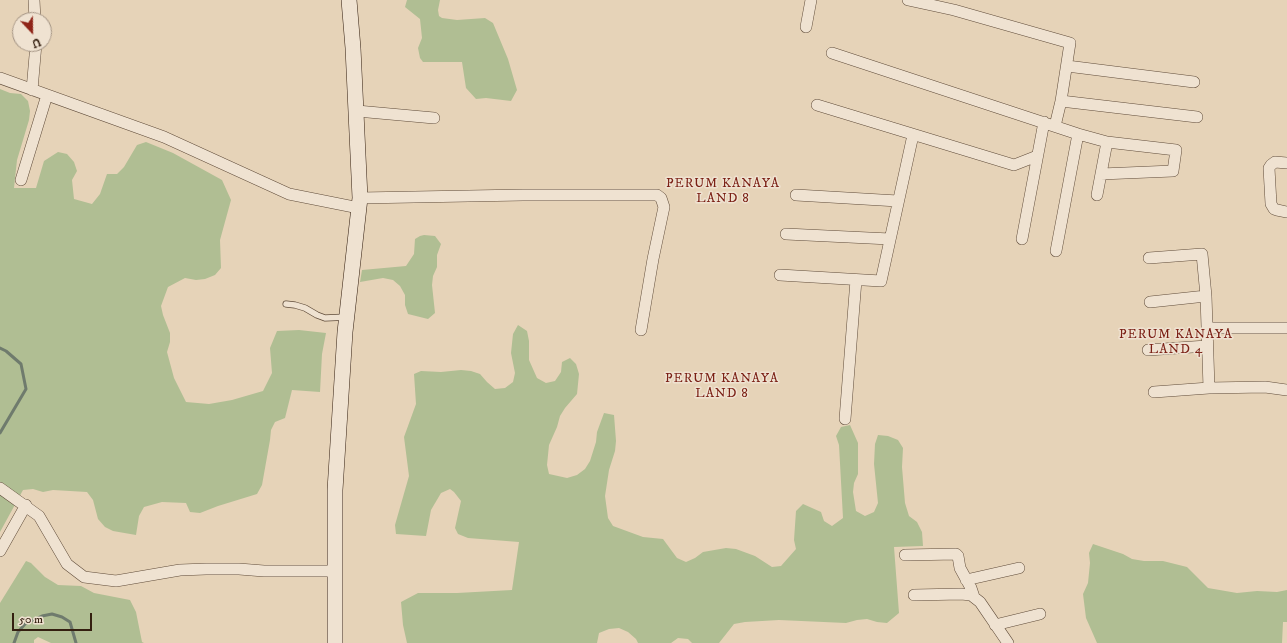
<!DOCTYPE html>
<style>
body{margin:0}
#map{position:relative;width:1287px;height:643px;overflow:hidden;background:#e6d3b8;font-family:"IM FELL DW Pica",serif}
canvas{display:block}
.north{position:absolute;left:12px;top:12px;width:40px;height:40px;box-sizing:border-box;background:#efe2d1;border:1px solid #a49484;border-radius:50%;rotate:158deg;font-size:11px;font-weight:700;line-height:16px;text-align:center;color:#341f10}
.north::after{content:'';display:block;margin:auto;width:14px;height:18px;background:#8f2418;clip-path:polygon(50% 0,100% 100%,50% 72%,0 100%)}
.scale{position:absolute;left:12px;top:613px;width:80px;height:18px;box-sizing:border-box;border:2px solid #341f10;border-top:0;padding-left:5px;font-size:12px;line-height:14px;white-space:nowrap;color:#341f10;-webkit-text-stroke:3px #efe2d1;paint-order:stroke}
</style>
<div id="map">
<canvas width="1287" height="643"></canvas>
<div class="north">U</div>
<div class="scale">50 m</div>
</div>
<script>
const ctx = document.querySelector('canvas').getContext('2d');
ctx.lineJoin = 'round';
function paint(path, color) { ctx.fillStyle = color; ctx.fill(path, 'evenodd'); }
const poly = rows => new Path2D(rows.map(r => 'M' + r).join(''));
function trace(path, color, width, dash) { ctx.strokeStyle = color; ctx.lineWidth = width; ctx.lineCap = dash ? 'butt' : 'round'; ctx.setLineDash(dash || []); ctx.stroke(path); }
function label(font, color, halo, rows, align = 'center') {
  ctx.font = font + ' "IM FELL DW Pica",serif'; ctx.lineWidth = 3; ctx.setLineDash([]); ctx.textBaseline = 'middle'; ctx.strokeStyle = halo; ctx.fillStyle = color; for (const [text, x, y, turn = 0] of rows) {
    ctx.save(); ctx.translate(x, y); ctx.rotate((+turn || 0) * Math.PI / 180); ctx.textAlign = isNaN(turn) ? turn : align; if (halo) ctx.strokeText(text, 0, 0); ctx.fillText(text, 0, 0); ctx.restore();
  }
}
const green = poly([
 [407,0,440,0,438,10,439,16,442,18,457,20,485,18,493,23,508,59,517,90,511,101,486,98,476,99,466,88,462,62,423,62,420,58,418,48,422,38,420,19,405,7],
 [0,89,10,93,21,94,28,101,30,111,29,120,17,160,14,188,36,188,44,161,58,152,67,154,74,162,77,171,72,180,74,199,92,204,100,194,107,174,117,174,124,167,137,145,146,142,173,153,222,180,231,200,220,240,221,268,215,275,205,279,196,280,185,278,168,287,161,306,163,315,170,333,170,342,167,352,174,378,186,402,209,404,232,400,263,391,272,373,270,348,277,331,299,330,326,333,322,354,320,392,292,390,285,418,275,422,271,430,270,440,262,485,257,494,218,506,200,513,190,512,186,503,162,502,144,507,139,516,136,535,113,531,105,527,98,519,93,500,87,492,53,490,43,492,33,489,23,490,0,532],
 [424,235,435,236,441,244,437,255,437,267,433,276,432,285,435,313,428,319,408,314,405,305,405,295,400,286,393,280,383,278,360,282,362,270,406,266,414,254,415,239,420,236],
 [518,325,527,331,529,341,529,360,537,378,546,383,555,381,561,372,562,362,570,358,576,364,579,374,577,394,565,408,560,416,557,427,549,445,547,465,549,474,567,478,577,475,585,469,590,461,596,442,597,432,604,413,614,415,616,441,615,451,609,470,605,496,608,518,613,526,643,537,663,539,677,558,686,562,695,558,703,552,726,548,736,549,755,556,772,567,781,566,796,549,794,540,796,511,803,504,821,512,824,521,832,526,843,518,839,445,836,436,841,427,850,425,858,443,858,474,854,483,853,492,856,511,865,516,874,512,878,503,874,464,875,444,878,435,888,436,898,440,903,448,902,467,905,503,909,516,917,522,922,532,923,546,894,547,899,613,887,623,877,622,867,619,857,620,846,623,779,620,745,622,734,624,719,643,692,643,688,639,678,638,671,643,638,643,636,639,628,632,619,628,609,629,599,633,597,643,407,643,403,625,401,602,418,593,457,593,512,590,519,542,468,538,458,534,455,528,461,501,454,492,450,489,441,493,431,510,426,536,396,534,395,525,409,476,404,437,416,404,414,374,421,371,441,372,461,370,471,371,480,374,487,382,495,389,505,388,513,382,515,373,511,353,513,334],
 [1093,544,1123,554,1132,559,1144,561,1163,561,1187,567,1208,588,1237,593,1257,591,1277,592,1287,590,1287,622,1283,622,1282,643,1097,643,1086,618,1083,594,1088,583,1090,563,1089,553],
 [26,561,31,563,45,577,58,585,81,586,94,593,130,600,136,612,142,642,144,643,51,643,38,637,34,640,34,643,0,643,0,603]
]);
const stream = poly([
 [0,348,6,351,21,364,26,389,0,433],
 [14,643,18,632,25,624,42,616,52,614,62,617,70,622,76,643]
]);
const lane = poly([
 [286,304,295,305,305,308,317,315,325,318,347,317]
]);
const street = poly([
 [34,0,35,20],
 [908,0,954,10,1070,43,1061,101,1055,126],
 [806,27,811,0],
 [832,53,1078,134,1107,142,1176,150,1173,171,1101,174],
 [1067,66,1194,82],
 [0,78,164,137,289,194,359,208],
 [32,90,36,44],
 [1061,101,1197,117],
 [817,105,1014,165,1037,156],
 [357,111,434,118],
 [1287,163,1275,162,1271,165,1269,168,1271,204,1274,209,1277,210,1287,212],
 [21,180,47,95],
 [796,195,898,201],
 [1097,195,1107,142],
 [360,198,523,195,657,195,661,198,664,207,653,259,641,330],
 [786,234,890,239],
 [1022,239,1044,122],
 [1056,251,1078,134],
 [1149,258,1202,254,1206,296,1209,388],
 [780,275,881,281,913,135],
 [1150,302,1206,296],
 [1207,328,1287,328],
 [1148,350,1207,346],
 [1154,392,1209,388,1265,387,1287,390],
 [845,419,856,280],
 [0,488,39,516,67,564,84,577,116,581,180,570,206,569,239,569,264,571,335,571],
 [0,551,26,505],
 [905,555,956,554,958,556,960,568,971,588,974,597],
 [966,580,1019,568],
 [914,595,961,594,971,595,980,602,1008,643],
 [995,625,1040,614]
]);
const secondary = poly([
 [335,643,335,490,345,332,360,198,353,48,349,0]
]);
const neighbourhoodNames = [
 ["PERUM KANAYA",723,184],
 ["LAND 8",723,199],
 ["PERUM KANAYA",1176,335],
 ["LAND 4",1176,350],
 ["PERUM KANAYA",722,379],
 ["LAND 8",722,394]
];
paint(green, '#b0be93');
trace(stream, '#6f7b6d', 3);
trace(lane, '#604c3a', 7);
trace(street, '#604c3a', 12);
trace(secondary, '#341f10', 16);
trace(lane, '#efe2d1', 5.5);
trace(street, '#efe2d1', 11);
trace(secondary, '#efe2d1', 15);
ctx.letterSpacing = '1px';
label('13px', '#7a1f14', '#efe2d1', neighbourhoodNames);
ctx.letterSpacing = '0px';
</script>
